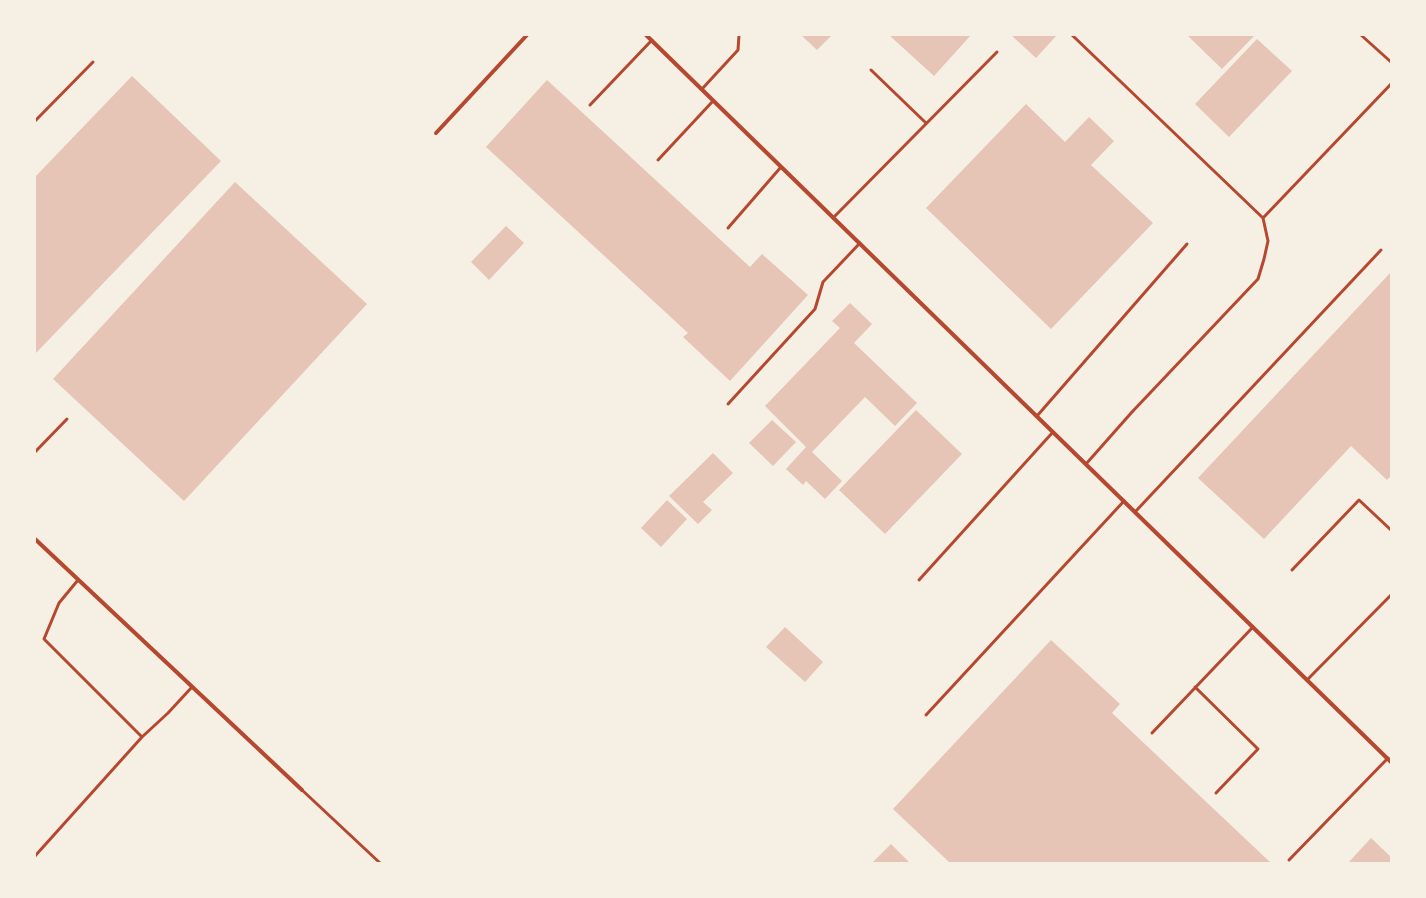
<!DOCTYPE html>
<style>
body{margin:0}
#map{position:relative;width:1426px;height:898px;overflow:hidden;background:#f6efe4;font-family:"Source Sans 3",sans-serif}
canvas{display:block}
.frame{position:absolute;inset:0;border:36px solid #f6efe4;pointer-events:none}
</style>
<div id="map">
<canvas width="1426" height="898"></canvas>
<div class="frame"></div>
</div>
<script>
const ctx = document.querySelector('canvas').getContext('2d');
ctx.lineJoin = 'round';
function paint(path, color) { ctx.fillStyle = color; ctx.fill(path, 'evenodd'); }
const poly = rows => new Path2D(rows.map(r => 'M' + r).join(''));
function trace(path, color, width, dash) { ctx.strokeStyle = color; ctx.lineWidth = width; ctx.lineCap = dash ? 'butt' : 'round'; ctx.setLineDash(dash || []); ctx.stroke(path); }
const building = poly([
 [801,35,832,35,817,50],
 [889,35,971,35,934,76],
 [1011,35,1057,35,1036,58],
 [1187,35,1255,35,1222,69],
 [1257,39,1292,71,1229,137,1195,104],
 [132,76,221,161,35,354,35,177],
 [547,80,750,267,762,254,808,295,730,381,683,337,688,333,486,147],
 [1026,104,1065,142,1089,117,1114,141,1091,165,1153,223,1051,329,926,208],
 [235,182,367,304,184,501,53,379],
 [506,226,524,243,489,280,471,262],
 [1391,272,1391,476,1387,480,1351,446,1264,539,1198,478],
 [850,303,872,324,854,343,917,403,895,426,865,397,812,452,842,481,825,499,806,481,803,485,786,469,806,447,765,406,840,328,832,321],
 [916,410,962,454,885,534,839,490],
 [772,420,796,442,773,466,749,443],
 [713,453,733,473,703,502,712,510,698,524,669,496],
 [667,500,687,519,661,547,641,528],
 [785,627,823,662,805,682,766,647],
 [1051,640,1120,704,1112,713,1271,863,950,863,893,809],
 [1371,838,1391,857,1391,863,1348,863],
 [891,844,910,863,872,863]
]);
const service = poly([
 [1072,35,1263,218,1391,84],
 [1361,35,1391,62],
 [871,70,926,123],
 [702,89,738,50,739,35],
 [590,105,652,40],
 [35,121,93,62],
 [658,160,713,101],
 [833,218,997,52],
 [728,228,781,167],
 [728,404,815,309,823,282,860,243],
 [1037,416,1187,244],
 [35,452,67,419],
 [1086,464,1132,412,1258,279,1264,259,1268,241,1263,218],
 [1135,512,1381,250],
 [1292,570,1359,500,1391,530],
 [78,580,59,603,44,639,142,737,168,713,192,687],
 [919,580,1053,432],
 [1307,680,1391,595],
 [1195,687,1258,749,1216,793],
 [926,715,1124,501],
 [1152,733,1253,627],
 [302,790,380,863],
 [35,856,142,737],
 [1289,860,1388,758]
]);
const minor = poly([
 [646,35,1391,762],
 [436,133,527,35],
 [35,539,302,790]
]);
paint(building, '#e6c5b7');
trace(service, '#b5482f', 3);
trace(minor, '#b5482f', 4);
</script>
